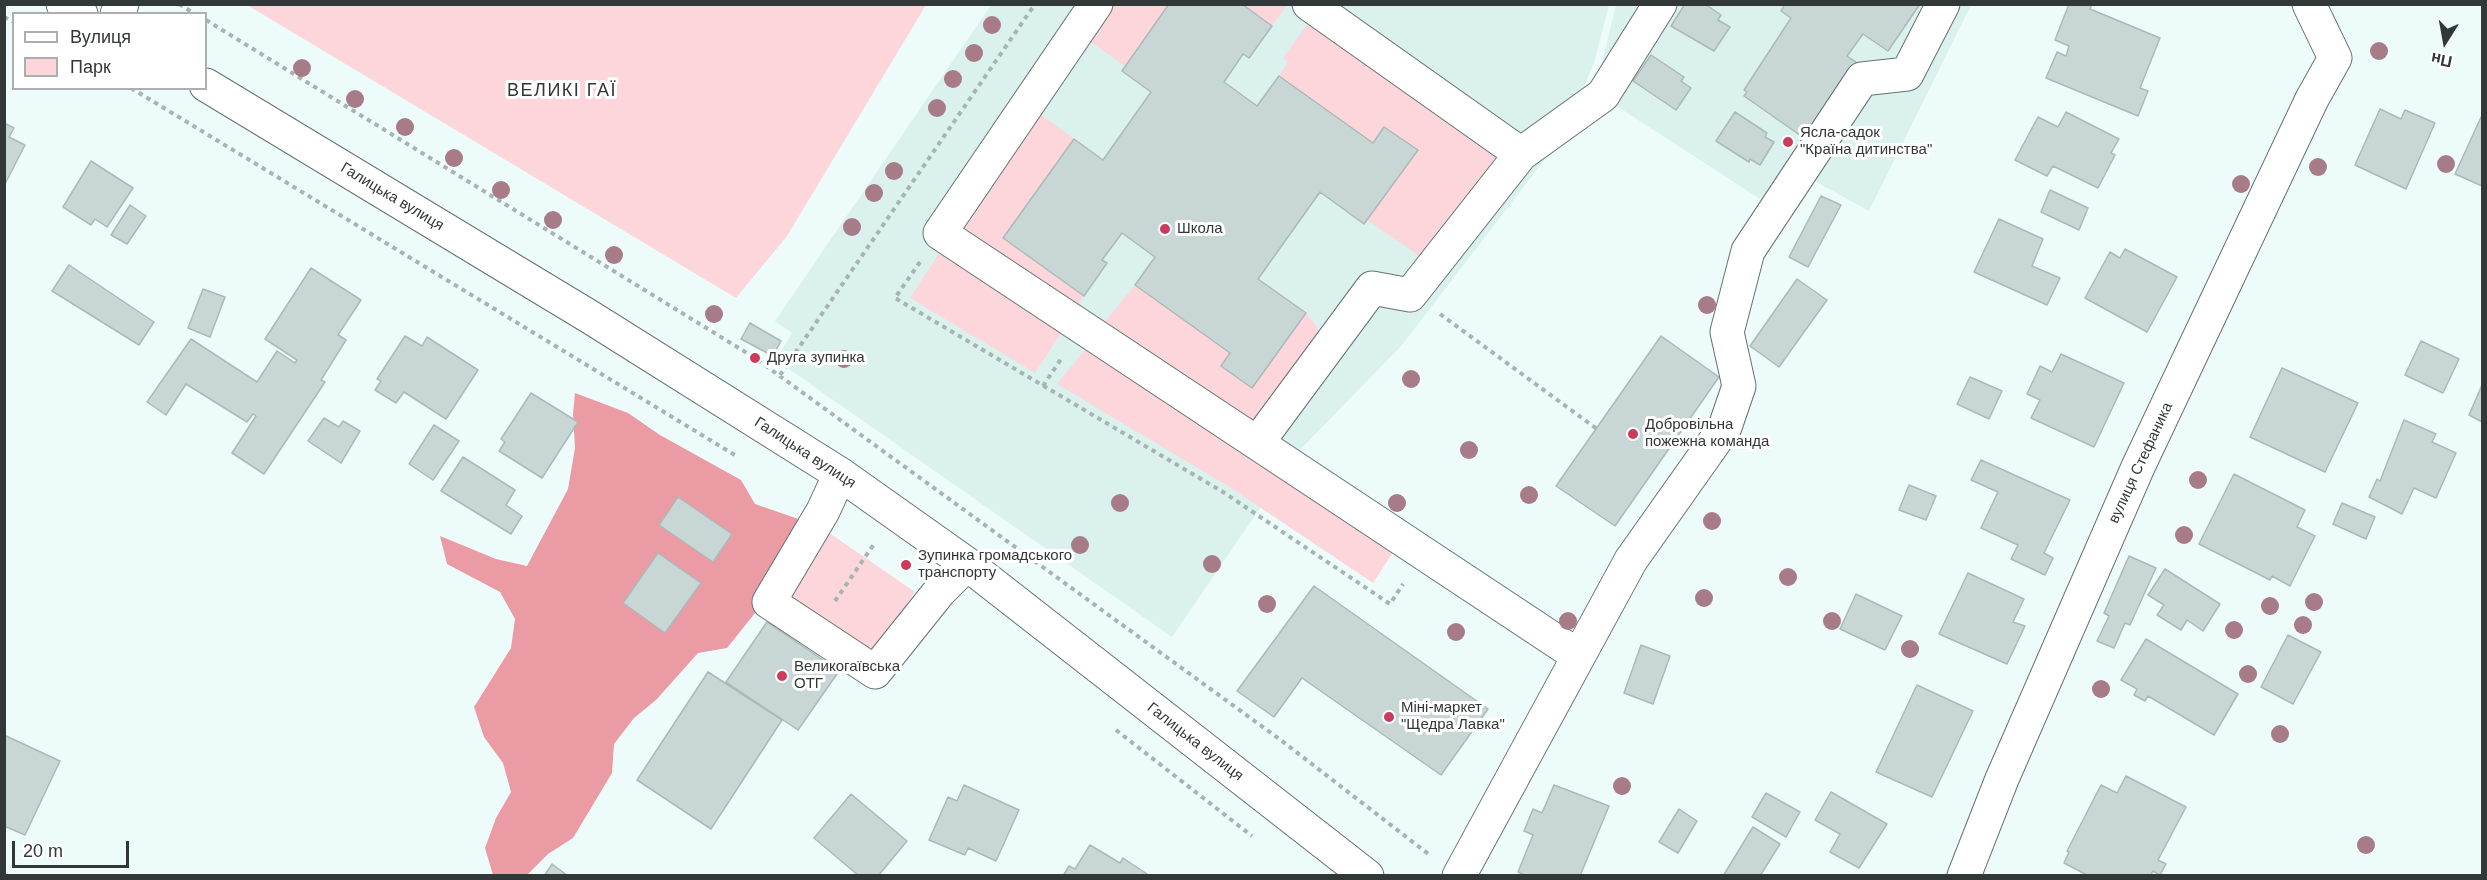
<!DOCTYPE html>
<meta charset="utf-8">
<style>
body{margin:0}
#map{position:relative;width:2487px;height:880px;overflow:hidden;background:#edfcfa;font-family:Helvetica,sans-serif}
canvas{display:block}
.frame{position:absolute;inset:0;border:6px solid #323837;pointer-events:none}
.legend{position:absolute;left:12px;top:12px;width:195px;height:78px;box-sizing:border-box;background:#fff;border:2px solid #adafaf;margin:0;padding:8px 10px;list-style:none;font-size:18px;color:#323837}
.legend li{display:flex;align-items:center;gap:12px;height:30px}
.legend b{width:30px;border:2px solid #adafaf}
.north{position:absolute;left:2415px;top:12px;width:60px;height:60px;-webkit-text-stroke:4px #fff;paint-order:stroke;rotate:191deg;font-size:16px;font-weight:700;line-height:24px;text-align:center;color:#323837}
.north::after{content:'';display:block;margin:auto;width:21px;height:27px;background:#323837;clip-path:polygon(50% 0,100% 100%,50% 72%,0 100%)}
.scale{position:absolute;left:12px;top:841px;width:117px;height:27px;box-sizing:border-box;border:3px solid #323837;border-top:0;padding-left:8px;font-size:18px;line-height:21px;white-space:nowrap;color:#323837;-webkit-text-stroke:4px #fff;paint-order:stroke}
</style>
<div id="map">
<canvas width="2487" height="880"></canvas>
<div class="frame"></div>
<ul class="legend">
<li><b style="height:8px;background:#fff"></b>Вулиця</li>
<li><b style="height:16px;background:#fcd6da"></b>Парк</li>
</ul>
<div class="north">Пн</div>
<div class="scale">20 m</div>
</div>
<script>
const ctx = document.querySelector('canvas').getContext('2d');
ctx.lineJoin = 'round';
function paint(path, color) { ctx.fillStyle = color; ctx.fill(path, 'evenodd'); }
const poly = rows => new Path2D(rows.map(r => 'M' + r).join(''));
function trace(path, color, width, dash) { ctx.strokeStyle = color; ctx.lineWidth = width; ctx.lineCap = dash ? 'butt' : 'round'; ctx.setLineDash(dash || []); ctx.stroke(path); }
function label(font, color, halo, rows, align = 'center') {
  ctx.font = font + ' Helvetica,sans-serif'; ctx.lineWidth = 6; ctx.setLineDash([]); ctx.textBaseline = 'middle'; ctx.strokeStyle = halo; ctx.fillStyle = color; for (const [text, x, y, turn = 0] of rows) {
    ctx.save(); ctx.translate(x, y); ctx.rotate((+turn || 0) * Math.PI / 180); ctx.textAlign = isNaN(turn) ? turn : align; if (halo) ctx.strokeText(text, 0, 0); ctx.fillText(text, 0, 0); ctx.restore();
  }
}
const built = poly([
 [991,5,1609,5,1594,63,1562,137,1402,345,1299,451,1172,637,776,360,792,333,775,321],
 [1616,5,1971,5,1869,211,1811,179,1788,217,1615,105,1601,67]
]);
const green = poly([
 [247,5,926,5,787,236,736,298],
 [1108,5,1169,5,1125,66,1085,38],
 [1242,5,1287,5,1272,26],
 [1314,15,1494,143,1501,166,1428,262,1367,220,1417,150,1385,127,1373,143,1279,76,1288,62,1283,58],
 [1035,110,1074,139,1003,238,1084,296,1075,310,954,230],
 [944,246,1065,327,1035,373,910,298],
 [1135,285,1230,353,1221,366,1252,388,1306,313,1317,327,1321,338,1256,428,1102,325],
 [1087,347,1394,551,1373,583,1228,486,1057,384],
 [825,530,915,592,874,655,784,595]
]);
const forest = poly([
 [575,393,628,413,660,435,741,480,755,504,810,523,759,608,727,648,698,653,656,700,634,718,614,744,612,773,573,838,548,854,526,876,493,875,485,848,496,818,511,792,503,763,484,737,474,707,511,648,515,619,500,592,447,564,440,536,496,559,527,566,568,489,575,448,573,414]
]);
const building = poly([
 [1169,4,1242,4,1272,26,1249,58,1243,54,1224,82,1257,106,1279,76,1373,143,1384,127,1418,150,1364,224,1320,192,1258,279,1306,313,1252,388,1221,366,1230,353,1135,285,1155,257,1122,233,1102,260,1107,263,1084,296,1003,238,1074,139,1103,160,1151,92,1122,71,1169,4],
 [1685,4,1705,4,1721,15,1718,20,1730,27,1714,51,1671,26,1685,4],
 [1785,4,1920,4,1888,51,1863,34,1847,56,1856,62,1804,138,1744,96,1747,92,1744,90,1791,18,1781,11,1785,4],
 [2069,4,2092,4,2090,9,2160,38,2140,88,2148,91,2138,116,2046,78,2057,52,2066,56,2069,46,2055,40,2069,4],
 [1651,55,1684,77,1681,81,1691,88,1676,110,1633,81,1651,55],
 [2380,109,2401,119,2405,110,2435,123,2406,189,2355,165,2380,109],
 [1735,112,1767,133,1765,137,1774,142,1760,165,1750,159,1749,162,1716,141,1735,112],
 [2066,112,2119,139,2111,153,2115,155,2098,188,2053,166,2047,176,2015,160,2038,117,2058,127,2066,112],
 [2482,115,2482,186,2455,174,2482,115],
 [4,123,14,128,9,137,25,145,5,184,4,123],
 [91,161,133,188,107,227,95,219,91,225,63,207,91,161],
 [2050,190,2088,208,2079,230,2041,212,2050,190],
 [1821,196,1841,205,1808,267,1789,257,1821,196],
 [130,205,146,216,127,244,111,235,130,205],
 [1999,219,2043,239,2032,266,2060,278,2047,305,1974,272,1999,219],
 [2125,249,2177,277,2147,332,2085,298,2110,252,2120,258,2125,249],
 [69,265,154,322,139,345,52,291,69,265],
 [311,268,361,300,338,335,346,340,321,380,325,382,264,474,232,453,256,416,253,414,247,422,186,384,166,415,147,402,191,339,257,382,277,351,295,363,297,360,265,339,311,268],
 [1797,279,1827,300,1779,367,1750,346,1797,279],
 [203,289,225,297,210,337,188,328,203,289],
 [750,323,781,341,773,356,741,339,750,323],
 [405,336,422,346,427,337,478,370,446,419,404,392,396,403,375,390,381,381,377,379,405,336],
 [1661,336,1719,377,1615,526,1556,486,1661,336],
 [2421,341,2459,359,2443,393,2405,375,2421,341],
 [2061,354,2124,383,2094,447,2031,418,2040,400,2027,394,2040,366,2052,372,2061,354],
 [2282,368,2358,403,2325,472,2250,437,2282,368],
 [1970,377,2002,391,1989,419,1957,404,1970,377],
 [2482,385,2482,422,2469,415,2482,385],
 [531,393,578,422,542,478,499,451,505,442,501,439,531,393],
 [324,418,339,427,343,421,360,431,341,463,308,441,324,418],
 [2404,420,2436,434,2432,442,2456,453,2436,498,2414,488,2402,514,2369,497,2377,479,2380,481,2404,420],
 [434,425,459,441,433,480,409,464,434,425],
 [463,457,515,490,506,505,522,516,511,534,441,491,463,457],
 [1981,460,2070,500,2044,553,2053,558,2045,575,2011,559,2018,545,1981,528,1998,492,1971,480,1981,460],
 [2234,474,2305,510,2297,527,2315,536,2290,586,2272,576,2270,580,2199,544,2234,474],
 [1909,485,1936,496,1926,520,1899,510,1909,485],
 [678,497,732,534,713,562,659,525,678,497],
 [2342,503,2375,517,2366,539,2333,524,2342,503],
 [658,553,701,583,665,633,623,603,658,553],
 [2129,556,2156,568,2130,625,2125,623,2114,648,2097,641,2109,616,2104,613,2129,556],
 [2165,569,2220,604,2203,631,2187,620,2181,630,2157,615,2164,605,2148,595,2165,569],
 [1968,573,2024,599,2013,622,2025,626,2007,664,1939,634,1968,573],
 [1314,586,1488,709,1441,775,1302,678,1274,717,1237,691,1314,586],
 [1856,594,1902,616,1885,650,1840,629,1856,594],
 [767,622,839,671,798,730,726,682,767,622],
 [2288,635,2321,652,2293,704,2261,687,2288,635],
 [2146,639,2238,694,2214,735,2148,696,2145,701,2134,695,2137,689,2121,680,2146,639],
 [1641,645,1670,656,1653,704,1624,693,1641,645],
 [708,672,782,720,711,829,637,780,708,672],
 [1917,685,1973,711,1932,797,1876,772,1917,685],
 [4,735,60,761,25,835,4,826,4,735],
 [2126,776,2186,807,2158,860,2166,864,2160,875,2153,871,2150,876,2089,876,2064,863,2069,852,2067,851,2101,785,2117,793,2126,776],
 [964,785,1019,810,996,861,968,848,965,855,929,840,948,797,957,801,964,785],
 [1554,785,1609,806,1580,876,1527,876,1518,872,1533,835,1524,831,1533,809,1542,813,1554,785],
 [1831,792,1887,824,1859,868,1830,852,1840,834,1815,820,1831,792],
 [1766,793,1800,812,1786,837,1752,817,1766,793],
 [851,794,907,841,878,876,859,876,814,838,851,794],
 [1679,809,1697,821,1678,853,1659,842,1679,809],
 [1753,827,1780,844,1760,876,1723,876,1753,827],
 [1090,845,1120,863,1123,858,1150,876,1063,876,1069,866,1075,869,1090,845],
 [552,864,568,876,544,876,552,864]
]);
const path = poly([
 [179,4,195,14],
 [4,17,14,22],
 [206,20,755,358,1278,738,1431,856],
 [131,88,738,457],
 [920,262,895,298,1223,492,1390,604,1403,584],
 [1440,314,1597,429],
 [780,375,1035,4],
 [1043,386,1063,356],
 [835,601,874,544],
 [1116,730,1252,836]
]);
const minor = poly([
 [63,4,81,14],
 [1096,4,940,233,1577,655],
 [117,14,122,4],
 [206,85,590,317,840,474,967,564,1367,876],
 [1521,154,1603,95,1660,4],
 [1258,442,1372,288,1410,295,1521,154,1309,4],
 [840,474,823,511,769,602,875,672,939,592,967,564],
 [1459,876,1631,560,1725,427,1739,386,1727,332,1748,251,1862,79,1907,74,1943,4],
 [1964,876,2002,779,2138,467,2312,99,2335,58,2309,4]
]);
const trees = [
 [992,25],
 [2379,51],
 [974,53],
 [302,68],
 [953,79],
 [355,99],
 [937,108],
 [405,127],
 [454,158],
 [2446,164],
 [2318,167],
 [894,171],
 [2241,184],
 [501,190],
 [874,193],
 [553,220],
 [852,227],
 [614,255],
 [1707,305],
 [714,314],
 [844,359],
 [1411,379],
 [1469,450],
 [2198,480],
 [1529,495],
 [1120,503],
 [1397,503],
 [1712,521],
 [2184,535],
 [1080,545],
 [1212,564],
 [1788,577],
 [1704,598],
 [2314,602],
 [1267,604],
 [2270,606],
 [1568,621],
 [1832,621],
 [2303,625],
 [2234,630],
 [1456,632],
 [1910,649],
 [2248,674],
 [2101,689],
 [2280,734],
 [1622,786],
 [2366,845]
];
const markers = [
 [1788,142,6,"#cb3b5c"],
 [1165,229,6,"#cb3b5c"],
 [755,358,6,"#cb3b5c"],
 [1633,434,6,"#cb3b5c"],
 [906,565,6,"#cb3b5c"],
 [782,676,6,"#cb3b5c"],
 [1389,717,6,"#cb3b5c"]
];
const poiNames = [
 ["Ясла-садок",1800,133],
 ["\"Країна дитинства\"",1800,150],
 ["Школа",1177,229],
 ["Друга зупинка",767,358],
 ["Добровільна",1645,425],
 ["пожежна команда",1645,442],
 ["Зупинка громадського",918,556],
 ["транспорту",918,573],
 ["Великогаївська",794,667],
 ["ОТГ",794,684],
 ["Міні-маркет",1401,708],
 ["\"Щедра Лавка\"",1401,725]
];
const streetNames = [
 ["Галицька вулиця",392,197,31],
 ["Галицька вулиця",805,453,33],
 ["вулиця Стефаника",2141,463,-65],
 ["Галицька вулиця",1195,742,38]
];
const quarterNames = [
 ["ВЕЛИКІ ГАЇ",562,91]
];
paint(built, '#daf1ee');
paint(green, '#fcd6da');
paint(forest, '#ea9ba4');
paint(building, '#c8d7d5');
trace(building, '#abbab8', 1.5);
trace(minor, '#657270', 35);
trace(path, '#a8b4b2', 4, [4.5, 4.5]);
trace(minor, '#fff', 33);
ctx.fillStyle = '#a77b88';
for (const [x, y] of trees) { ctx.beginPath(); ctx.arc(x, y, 9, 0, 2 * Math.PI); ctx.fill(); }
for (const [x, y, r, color] of markers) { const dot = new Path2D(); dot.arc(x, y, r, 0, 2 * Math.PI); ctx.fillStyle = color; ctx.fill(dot); trace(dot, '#fff', 2); }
label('15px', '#323837', '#fff', poiNames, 'left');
label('15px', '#323837', '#fff', streetNames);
ctx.letterSpacing = '1.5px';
label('18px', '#323837', '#fff', quarterNames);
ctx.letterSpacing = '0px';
</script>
